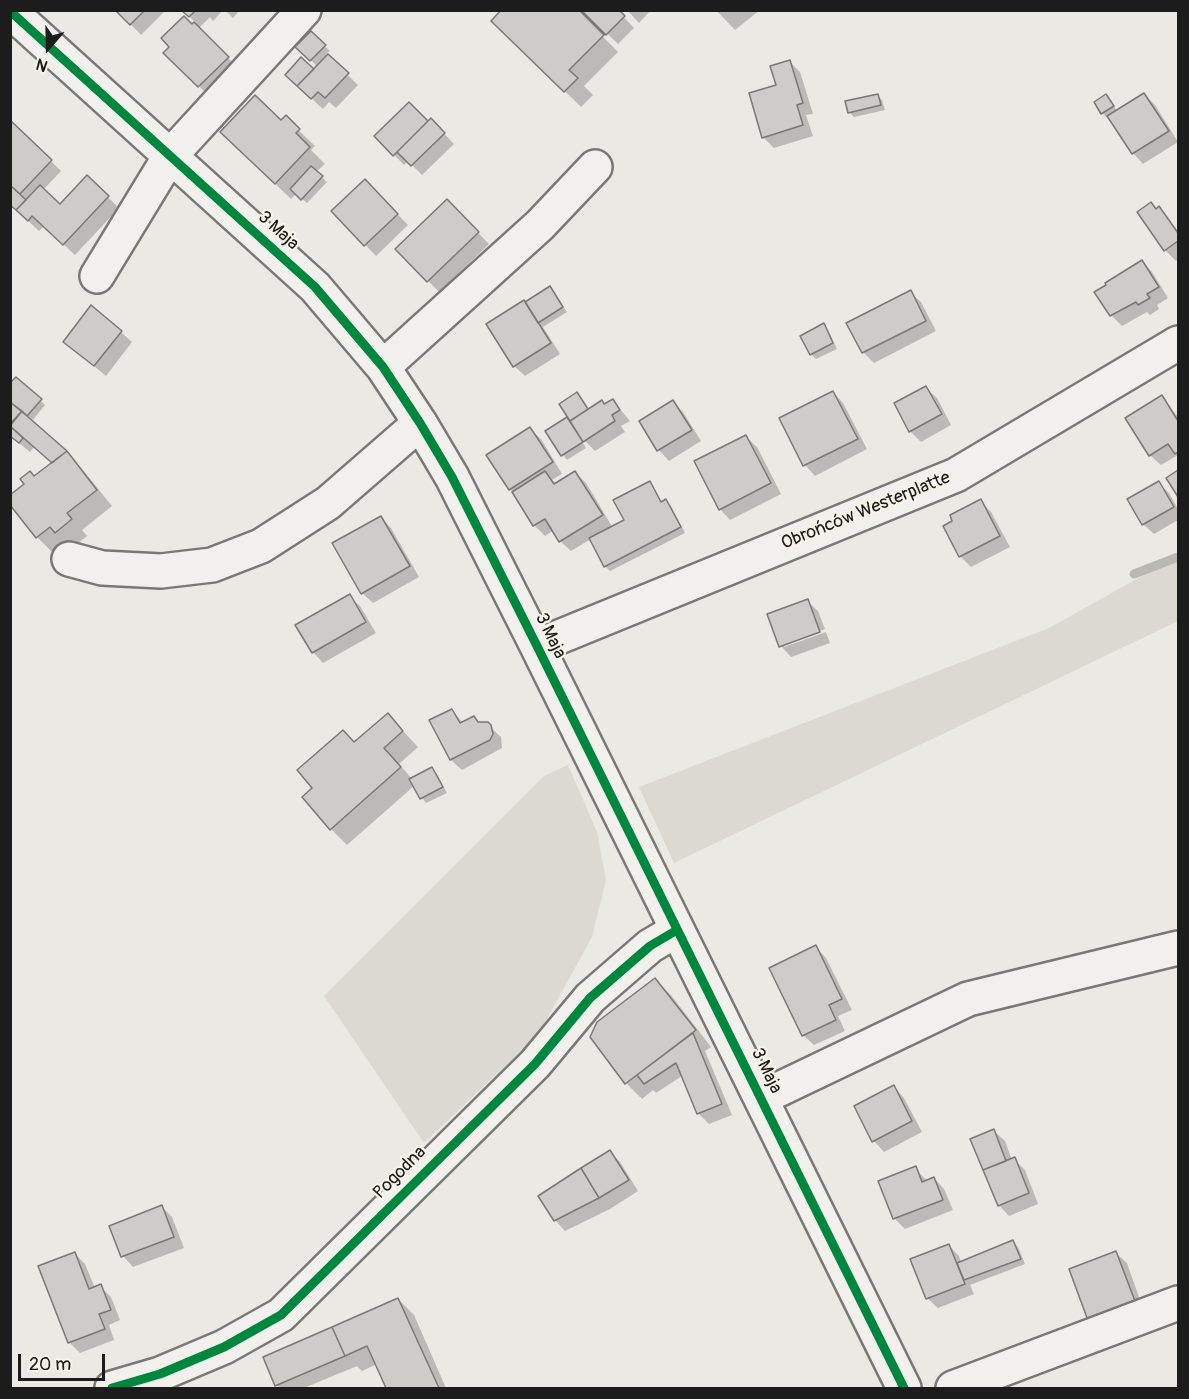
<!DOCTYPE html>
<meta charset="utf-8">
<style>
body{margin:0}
#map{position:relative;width:1189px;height:1399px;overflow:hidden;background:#eae9e4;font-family:Pangolin,sans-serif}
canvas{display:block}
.frame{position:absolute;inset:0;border:12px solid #1c1c1c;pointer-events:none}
.north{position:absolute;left:18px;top:18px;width:60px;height:60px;-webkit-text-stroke:4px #f7f3e8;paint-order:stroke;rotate:200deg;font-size:16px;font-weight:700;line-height:24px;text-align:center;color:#1c1c1c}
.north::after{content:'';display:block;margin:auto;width:21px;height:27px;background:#1c1c1c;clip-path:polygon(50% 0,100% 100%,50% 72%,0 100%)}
.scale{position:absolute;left:18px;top:1354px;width:87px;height:27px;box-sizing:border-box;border:3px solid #1c1c1c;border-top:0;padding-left:8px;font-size:18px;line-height:21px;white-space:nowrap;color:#1c1c1c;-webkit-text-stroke:4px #f7f3e8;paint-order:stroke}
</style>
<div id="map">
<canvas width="1189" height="1399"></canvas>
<div class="frame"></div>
<div class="north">N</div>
<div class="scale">20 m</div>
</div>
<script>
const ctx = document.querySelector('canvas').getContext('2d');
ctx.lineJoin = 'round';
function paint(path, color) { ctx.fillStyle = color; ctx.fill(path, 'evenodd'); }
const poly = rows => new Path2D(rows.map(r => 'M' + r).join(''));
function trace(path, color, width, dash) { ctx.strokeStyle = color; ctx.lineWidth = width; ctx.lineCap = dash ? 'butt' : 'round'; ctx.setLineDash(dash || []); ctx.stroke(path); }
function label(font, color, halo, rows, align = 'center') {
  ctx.font = font + ' Pangolin,sans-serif'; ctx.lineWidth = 4.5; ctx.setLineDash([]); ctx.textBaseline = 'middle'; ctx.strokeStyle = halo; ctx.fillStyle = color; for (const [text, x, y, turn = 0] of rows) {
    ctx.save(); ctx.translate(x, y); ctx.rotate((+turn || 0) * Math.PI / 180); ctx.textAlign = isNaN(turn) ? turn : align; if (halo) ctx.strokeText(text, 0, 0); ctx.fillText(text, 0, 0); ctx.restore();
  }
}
const built = poly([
 [1178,556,1178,621,674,863,639,787,1049,628],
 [568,765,597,832,606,880,592,937,538,1035,424,1143,324,996,544,776]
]);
const shadow = poly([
 [117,10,166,10,141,35],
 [183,10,223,10,213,21,210,17,199,28,238,68,210,97,166,53,196,23],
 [225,10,240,10,233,18],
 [577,10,618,52,584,86,593,95,581,107,493,21],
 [583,10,617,10,634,28,618,44],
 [627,10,651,10,639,23],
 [716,10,760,10,735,30],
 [311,33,330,51,326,54,358,85,336,108,329,102,323,109,310,97,314,71,318,67,297,47],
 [790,62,800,72,813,114,806,115,813,136,774,148,763,137,778,86],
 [1144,94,1155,105,1178,142,1143,164,1133,153,1110,117,1107,118,1102,113,1096,103,1111,101,1117,111],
 [877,95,882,100,885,110,854,117,849,112],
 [409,104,428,123,431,120,454,144,422,175,408,161,404,165,376,136],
 [286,118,315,146,311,150,325,164,316,172,327,182,307,203,296,194,291,199,238,148,282,122],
 [10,122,61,171,43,190,60,206,87,177,119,208,75,255,44,226,39,231,10,204],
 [365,181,408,225,376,256,333,211],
 [447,201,489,244,439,292,397,249],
 [1151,204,1157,210,1159,208,1178,231,1178,259,1176,261,1165,250,1139,213],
 [1142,261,1152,272,1168,298,1157,305,1159,309,1150,315,1147,312,1122,326,1111,315,1096,293],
 [550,288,567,312,543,327,560,354,525,376,514,366],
 [910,292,921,302,936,331,874,363,863,352],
 [823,325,828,330,837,349,816,359,811,354],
 [121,332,132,342,106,376,64,341],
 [926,388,937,398,951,425,921,442,910,431],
 [833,392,843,403,867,449,815,476,805,465,781,419],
 [577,394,589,410,613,401,630,421,621,426,625,432,595,451,585,441,572,422,569,422,586,448,567,460,547,432,569,418],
 [1162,397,1178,417,1178,455,1161,465,1150,455],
 [40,400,45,405,33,420,10,401],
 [673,402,683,412,701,441,669,461,659,450,641,421],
 [10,405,66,452,82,469,112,506,82,530,87,536,72,548,66,542,53,553,37,537,35,478,53,463,34,447,30,452,10,436],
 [530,429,541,439,562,474,552,480,557,484,575,472,586,483,613,528,626,521,650,483,662,503,666,501,671,506,685,533,610,571,605,566,591,539,571,551,560,541,554,530,545,536,534,525,488,455],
 [746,437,757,447,781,494,730,520,720,509],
 [1159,483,1169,493,1178,509,1178,520,1154,534,1143,524],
 [981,501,991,512,1010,547,971,567,960,556],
 [380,517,391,528,419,577,373,603,362,593],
 [349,596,360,606,376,633,323,663,313,652],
 [807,601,818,611,825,629,784,644,784,647,826,632,830,643,791,657,781,646],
 [452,710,463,723,474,718,480,724,487,724,501,737,502,748,462,770,451,760,431,721],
 [388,715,418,747,399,764,412,779,432,769,437,774,447,793,426,803,414,786,347,845,331,829,355,743],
 [816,947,826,958,852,1010,838,1016,845,1031,814,1045,803,1035],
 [655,980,671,995,711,1047,705,1051,732,1115,709,1124,698,1113,682,1076,656,1093,653,1090,642,1099,626,1083],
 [894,1087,904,1098,922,1132,884,1152,874,1141],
 [994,1131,1005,1141,1012,1160,1014,1159,1025,1170,1038,1204,1009,1216,999,1205],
 [610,1152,620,1162,638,1191,610,1209,565,1231,555,1220],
 [915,1168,927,1181,934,1178,944,1189,953,1210,905,1229,894,1218],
 [162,1207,172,1217,184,1248,133,1267,123,1256],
 [1013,1242,1018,1247,1025,1264,970,1285,974,1294,938,1308,927,1298,948,1245,959,1256,961,1262],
 [1116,1253,1127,1263,1147,1320,1092,1326],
 [75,1254,85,1264,95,1288,100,1286,111,1297,120,1320,109,1325,114,1340,80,1353,69,1342],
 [398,1299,414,1315,446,1388,388,1388,377,1364,362,1371,357,1366,304,1388,280,1388,277,1385,265,1358]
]);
const stream = poly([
 [1134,574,1178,557]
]);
const building = poly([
 [115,10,145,10,130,25,115,10],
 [181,10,196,10,189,17,181,10],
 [501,10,579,10,604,35,569,70,578,78,564,92,491,21,501,10],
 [581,10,619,10,625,16,606,35,581,10],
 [184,16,192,24,194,22,229,57,198,87,163,53,169,47,161,38,184,16],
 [311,31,326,45,310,61,295,47,311,31],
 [328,54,349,73,325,98,318,92,311,99,297,86,328,54],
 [301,57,314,69,297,86,285,75,301,57],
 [790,60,803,103,797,105,803,125,762,138,749,93,776,85,770,66,790,60],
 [1144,93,1169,131,1132,154,1107,116,1144,93],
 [878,94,881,105,848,113,845,101,878,94],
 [1106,94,1114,106,1101,114,1094,102,1106,94],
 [255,95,281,120,286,115,300,129,296,133,310,147,275,184,220,132,255,95],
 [409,102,428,121,393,156,374,136,409,102],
 [431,118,445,133,411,166,397,152,431,118],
 [10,120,52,160,20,194,10,185,10,120],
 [311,166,323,176,301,200,290,189,311,166],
 [87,175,109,196,63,245,32,216,28,221,16,210,40,185,60,204,87,175],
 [365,179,398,214,364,246,331,211,365,179],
 [10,185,26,200,16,210,10,205,10,185],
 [447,199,479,232,427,282,395,249,447,199],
 [1151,202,1156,209,1159,206,1178,233,1178,241,1164,251,1137,212,1151,202],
 [1142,260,1159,287,1147,294,1150,298,1138,305,1136,302,1110,316,1094,292,1106,285,1105,283,1142,260],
 [550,286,563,307,538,323,525,302,550,286],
 [911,290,926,321,862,353,846,323,911,290],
 [524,300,551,343,513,367,486,324,524,300],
 [91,305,122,331,94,366,63,342,91,305],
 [824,323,833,343,810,355,800,336,824,323],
 [16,377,42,399,27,416,10,402,10,383,16,377],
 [926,386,942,414,909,432,894,403,926,386],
 [833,391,858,439,803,466,779,418,833,391],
 [577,392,588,409,570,421,559,404,577,392],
 [1162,395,1178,421,1178,452,1175,454,1168,444,1149,456,1125,418,1162,395],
 [613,399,620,410,612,415,615,421,583,442,570,421,602,400,604,404,613,399],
 [673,400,692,430,657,451,639,421,673,400],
 [10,402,22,411,10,424,10,402],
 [22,411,27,416,67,451,52,463,10,426,22,411],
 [567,417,583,442,561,456,545,431,567,417],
 [10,426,23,438,19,443,10,436,10,426],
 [530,427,553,462,509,490,486,455,530,427],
 [746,435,771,483,719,510,694,461,746,435],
 [67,451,97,490,67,513,72,519,55,533,50,527,36,538,10,505,10,495,24,484,20,479,30,471,34,476,67,451],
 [1178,470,1178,497,1166,478,1178,470],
 [545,471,554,484,575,471,603,515,559,542,545,519,533,526,512,492,545,471],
 [650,481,661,502,666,499,681,527,604,567,589,538,624,520,613,500,650,481],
 [1159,481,1174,507,1142,525,1127,499,1159,481],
 [981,499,1000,536,959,557,943,526,952,521,950,515,981,499],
 [381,516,410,566,361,594,332,543,381,516],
 [350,594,366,622,312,653,295,625,350,594],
 [808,599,820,632,779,647,767,614,808,599],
 [452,709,460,723,474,716,478,722,488,722,491,725,493,734,490,740,450,760,429,720,452,709],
 [388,713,403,731,384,748,401,767,330,830,302,797,312,788,297,770,343,730,354,742,388,713],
 [432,767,443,787,420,799,409,779,432,767],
 [816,945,842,999,829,1005,836,1020,802,1036,769,968,816,945],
 [655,978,696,1030,625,1084,590,1037,597,1022,655,978],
 [693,1033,722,1104,697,1114,676,1063,644,1084,637,1075,693,1033],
 [894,1085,912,1121,872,1142,854,1106,894,1085],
 [994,1129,1006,1161,983,1170,970,1139,994,1129],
 [610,1150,629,1180,599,1198,581,1168,610,1150],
 [1015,1157,1029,1193,998,1206,983,1170,1015,1157],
 [916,1166,922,1182,934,1177,943,1200,893,1219,878,1181,916,1166],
 [581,1168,599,1198,554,1221,538,1196,581,1168],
 [162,1205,174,1237,121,1257,109,1226,162,1205],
 [1013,1240,1021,1259,964,1280,957,1263,1013,1240],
 [949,1244,965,1284,926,1299,910,1259,949,1244],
 [1116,1251,1138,1309,1090,1326,1069,1269,1116,1251],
 [75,1252,89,1289,101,1284,111,1310,99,1314,105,1329,68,1343,38,1266,75,1252],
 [398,1298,439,1388,386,1388,367,1346,345,1356,332,1327,398,1298],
 [332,1327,345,1356,275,1386,263,1357,332,1327]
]);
const minor = poly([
 [10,11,315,287,383,367,420,423,452,477,537,646,904,1388],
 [97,276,170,156,304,10],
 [383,367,540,225,595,167],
 [69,559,102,568,161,571,212,565,261,546,328,503,420,423],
 [537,646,956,475,1178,343],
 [761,1098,968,999,1178,948],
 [112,1388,160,1374,224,1347,281,1315,535,1064,590,998,650,946,677,930],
 [953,1388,1178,1303]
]);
const cycleway = poly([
 [10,11,315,287,383,367,420,423,452,477,537,646,904,1388],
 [112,1388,160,1374,224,1347,281,1315,535,1064,590,998,650,946,677,930]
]);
const streetNames = [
 ["3 Maja",278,231,42],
 ["Obrońców Westerplatte",866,511,-22],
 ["3 Maja",550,636,64],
 ["3 Maja",766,1071,64],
 ["Pogodna",400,1173,-45]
];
paint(built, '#dbd9d2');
paint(shadow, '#0003');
trace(stream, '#bab8b2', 9);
paint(building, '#cdccc9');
trace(building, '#797876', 1.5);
trace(minor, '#797876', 38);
trace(minor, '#f1f0ec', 33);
trace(cycleway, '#00873e', 9);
label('18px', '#1c1c1c', '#f7f3e8', streetNames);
</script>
